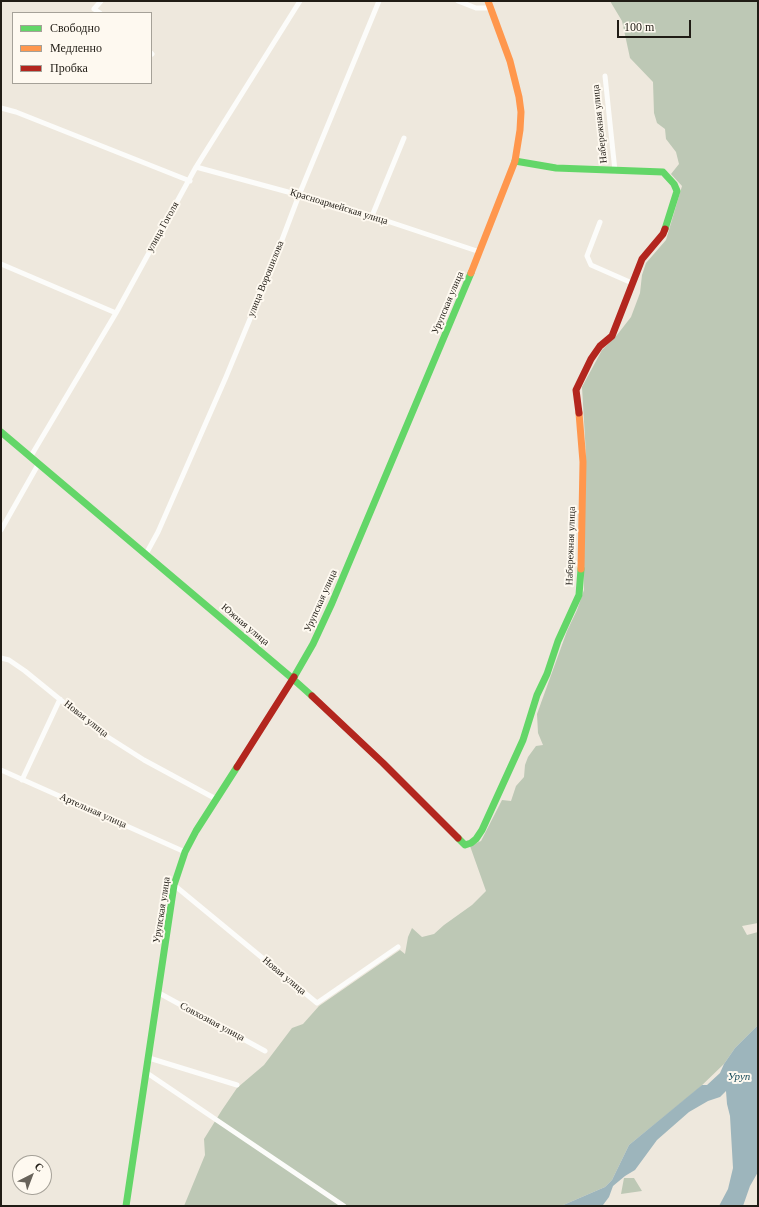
<!DOCTYPE html>
<meta charset="utf-8">
<style>
body{margin:0}
#map{position:relative;width:759px;height:1207px;overflow:hidden;background:#eee8dd;font-family:"Times New Roman",serif}
canvas{display:block}
.frame{position:absolute;inset:0;border:2px solid #201c15;pointer-events:none}
.legend{position:absolute;left:12px;top:12px;width:140px;height:72px;box-sizing:border-box;background:#fef9f0;border:1px solid #a5a198;margin:0;padding:5px 7px;list-style:none;font-size:12px;color:#201c15}
.legend li{display:flex;align-items:center;gap:8px;height:20px}
.legend b{width:20px;border:1px solid #a5a198}
.north{position:absolute;left:12px;top:1155px;width:40px;height:40px;box-sizing:border-box;background:#fef9f0;border:1px solid #a5a198;border-radius:50%;rotate:42deg;font-size:11px;font-weight:700;line-height:16px;text-align:center;color:#201c15}
.north::after{content:'';display:block;margin:auto;width:14px;height:18px;background:#68635b;clip-path:polygon(50% 0,100% 100%,50% 72%,0 100%)}
.scale{position:absolute;left:617px;top:20px;width:74px;height:18px;box-sizing:border-box;border:2px solid #201c15;border-top:0;padding-left:5px;font-size:12px;line-height:14px;white-space:nowrap;color:#201c15;-webkit-text-stroke:3px #fef9f0;paint-order:stroke}
</style>
<div id="map">
<canvas width="759" height="1207"></canvas>
<div class="frame"></div>
<ul class="legend">
<li><b style="height:5px;background:#63d668"></b>Свободно</li>
<li><b style="height:5px;background:#ff974d"></b>Медленно</li>
<li><b style="height:5px;background:#b3261e"></b>Пробка</li>
</ul>
<div class="north">С</div>
<div class="scale">100 m</div>
</div>
<script>
const ctx = document.querySelector('canvas').getContext('2d');
ctx.lineJoin = 'round';
function paint(path, color) { ctx.fillStyle = color; ctx.fill(path, 'evenodd'); }
const poly = rows => new Path2D(rows.map(r => 'M' + r).join(''));
function trace(path, color, width, dash) { ctx.strokeStyle = color; ctx.lineWidth = width; ctx.lineCap = dash ? 'butt' : 'round'; ctx.setLineDash(dash || []); ctx.stroke(path); }
function label(font, color, halo, rows, align = 'center') {
  ctx.font = font + ' "Times New Roman",serif'; ctx.lineWidth = 4; ctx.setLineDash([]); ctx.textBaseline = 'middle'; ctx.strokeStyle = halo; ctx.fillStyle = color; for (const [text, x, y, turn = 0] of rows) {
    ctx.save(); ctx.translate(x, y); ctx.rotate((+turn || 0) * Math.PI / 180); ctx.textAlign = isNaN(turn) ? turn : align; if (halo) ctx.strokeText(text, 0, 0); ctx.fillText(text, 0, 0); ctx.restore();
  }
}
const forest = poly([
 [610,1,758,1,758,923,742,926,747,935,758,932,758,1025,735,1048,724,1064,698,1089,629,1145,612,1180,605,1187,561,1206,184,1206,205,1155,204,1139,222,1110,237,1088,264,1065,292,1028,303,1024,319,1006,400,950,405,954,408,937,412,928,422,937,434,934,444,925,472,905,486,891,470,846,481,841,502,800,511,801,516,786,524,777,525,765,528,757,536,746,543,745,538,733,537,714,567,631,577,610,584,590,583,482,586,455,582,387,602,350,617,335,631,317,640,293,642,275,646,263,666,240,682,186,671,174,679,164,676,152,666,139,665,129,657,123,654,113,653,82,630,58,622,21],
 [624,1178,634,1178,642,1191,621,1194]
]);
const water = poly([
 [758,1025,758,1172,750,1186,743,1206,719,1206,728,1189,733,1168,730,1116,727,1104,726,1091,720,1097,708,1101,689,1112,657,1140,635,1170,625,1176,613,1186,609,1197,603,1205,601,1206,561,1206,605,1187,612,1180,629,1145,702,1085,707,1085,720,1073,724,1064,735,1048]
]);
const street = poly([
 [458,1,476,8,490,8],
 [100,13,94,9,101,1],
 [151,53,152,54],
 [605,76,615,171],
 [1,108,16,112,190,181],
 [196,167,299,195,372,216,480,252],
 [372,216,404,138],
 [600,222,587,256,591,265,632,283],
 [1,264,116,313],
 [31,456,116,313,196,167,300,1],
 [1,530,39,463],
 [146,554,158,532,226,377,274,261,299,195,379,1],
 [1,658,9,660,25,671,100,732,144,760,216,799],
 [1,770,185,852],
 [22,780,60,699],
 [174,885,317,1003,398,947],
 [159,993,265,1051],
 [149,1058,237,1085],
 [147,1073,344,1206]
]);
const fast = poly([
 [515,161,556,168,663,172,674,184,677,191,665,229],
 [1,432,293,679,312,696],
 [294,677,313,644,332,603,471,273],
 [458,838,465,845,471,843,476,839,482,830,523,740,537,695,547,674,558,641,579,595,581,569],
 [126,1206,174,885,185,852,196,831,237,767]
]);
const slow = poly([
 [471,273,515,161,520,130,521,112,519,97,510,61,488,1],
 [579,413,583,462,581,569]
]);
const jam = poly([
 [579,413,576,390,591,359,600,346,612,336,642,259,663,234,665,229],
 [312,696,383,763,458,838],
 [237,767,294,677]
]);
const streetNames = [
 ["Набережная улица",600,124,-96],
 ["Красноармейская улица",339,207,17],
 ["улица Гоголя",163,227,-61],
 ["улица Ворошилова",266,279,-68],
 ["Урупская улица",448,303,-67],
 ["Набережная улица",571,546,-88],
 ["Урупская улица",321,601,-66],
 ["Южная улица",245,625,40],
 ["Новая улица",86,719,38],
 ["Артельная улица",93,811,24],
 ["Урупская улица",162,910,-81],
 ["Новая улица",284,976,40],
 ["Совхозная улица",212,1022,28]
];
const waterNames = [
 ["Уруп",739,1077]
];
paint(forest, '#bdc8b5');
paint(water, '#9db5bc');
trace(street, '#fcfcfa', 5);
trace(fast, '#63d668', 7);
trace(slow, '#ff974d', 7);
trace(jam, '#b3261e', 7);
label('10px', '#201c15', '#fef9f0', streetNames);
label('italic 11px', '#154a5a', '#fef9f0', waterNames);
</script>
